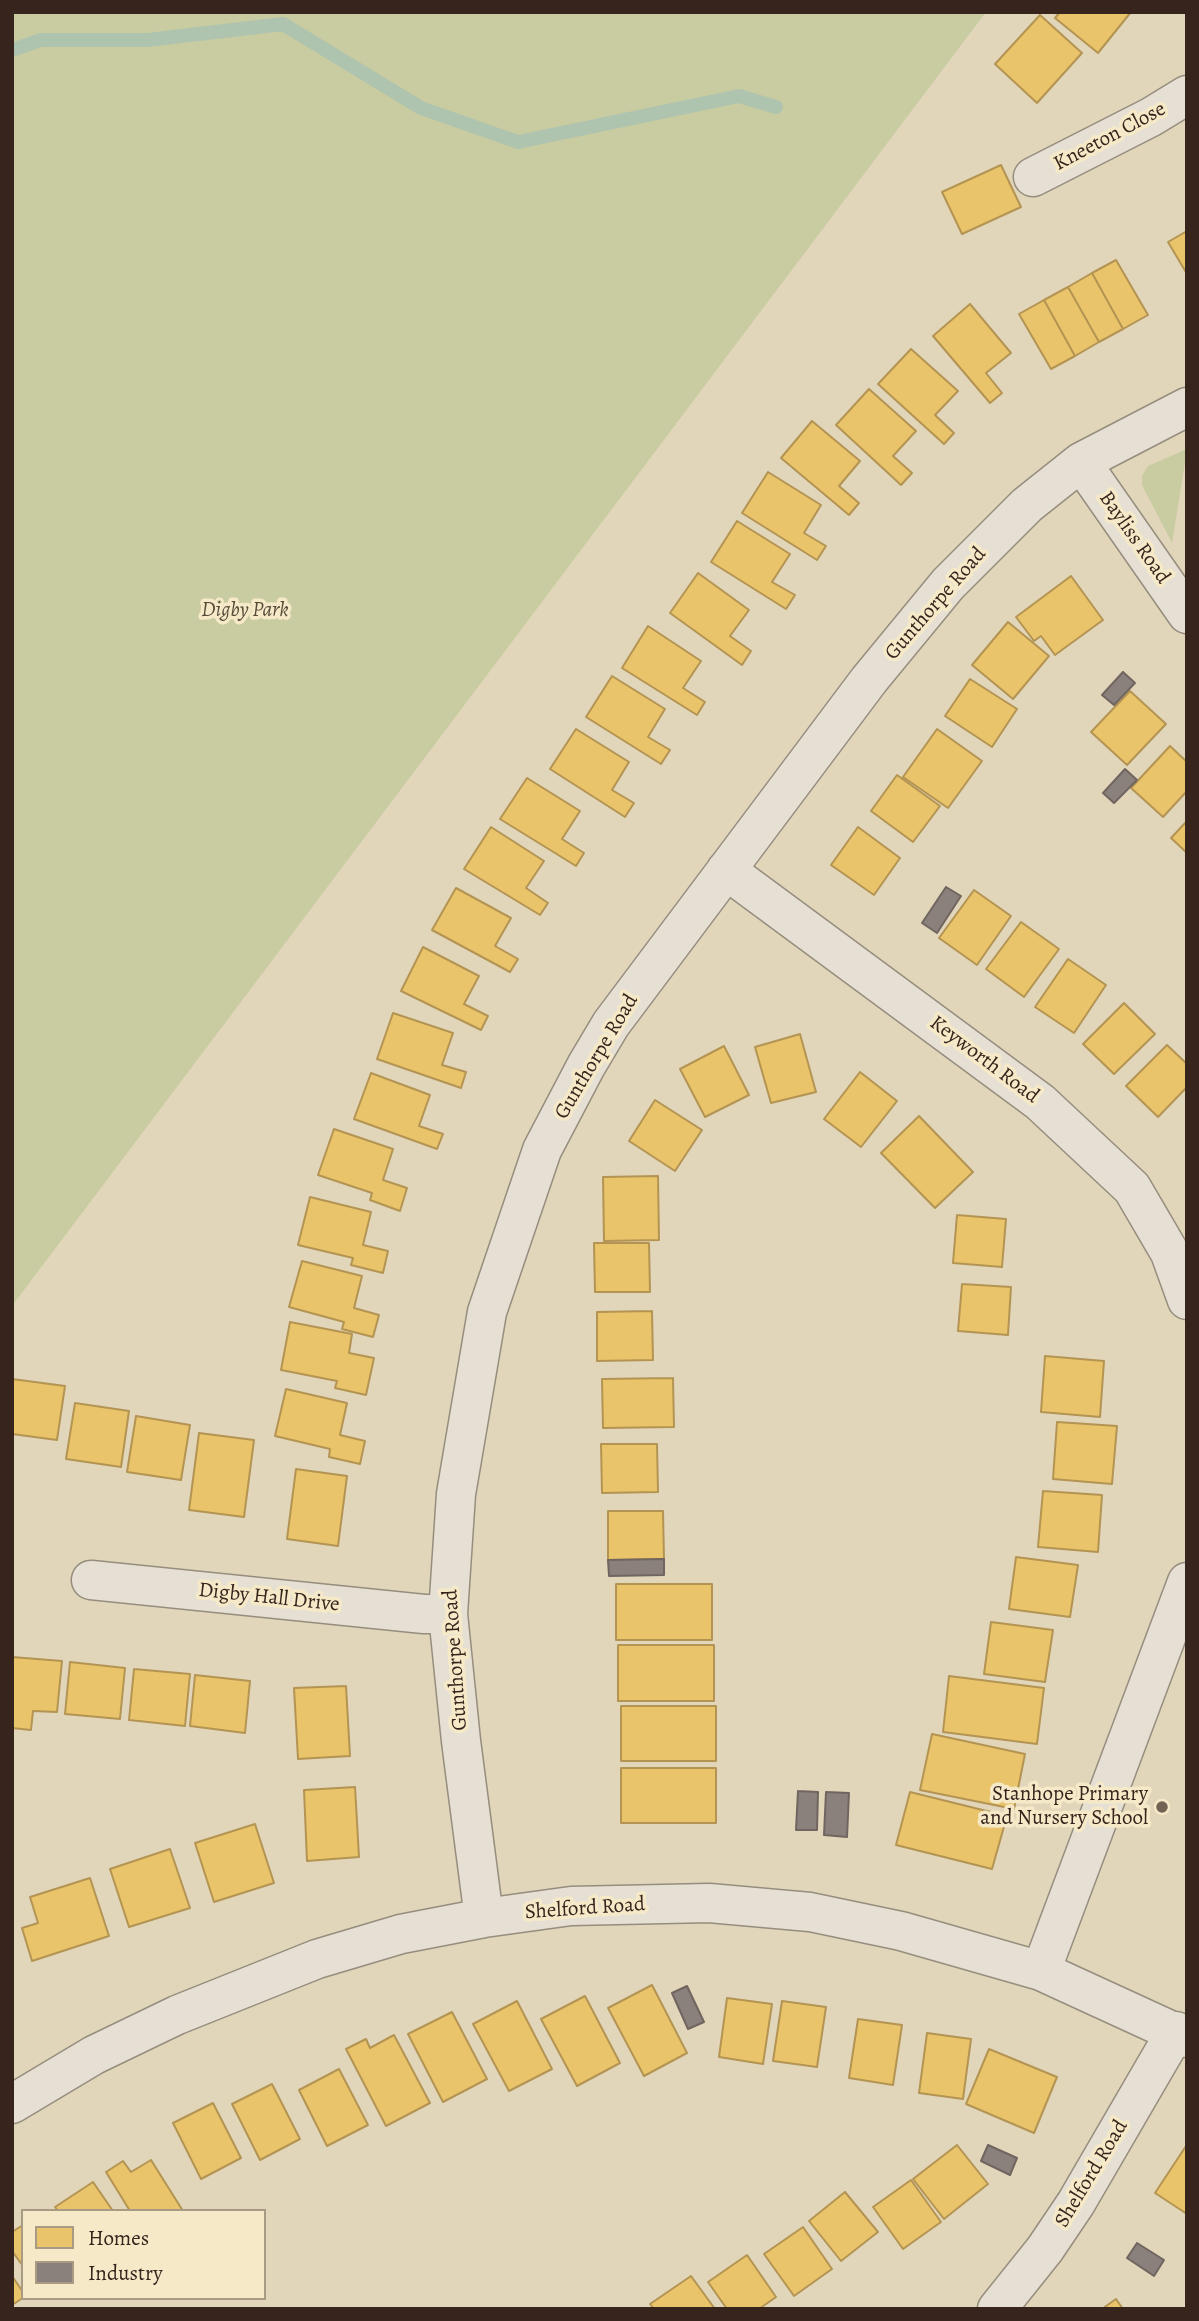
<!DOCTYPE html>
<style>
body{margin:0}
#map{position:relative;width:1199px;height:2321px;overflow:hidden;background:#e1d6ba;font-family:Alegreya,serif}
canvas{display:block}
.frame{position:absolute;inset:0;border:14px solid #37241d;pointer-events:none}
.legend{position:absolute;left:21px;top:2209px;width:245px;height:91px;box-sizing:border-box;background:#f5e9c8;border:2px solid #a99a84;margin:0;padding:9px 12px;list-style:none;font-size:21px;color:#37241d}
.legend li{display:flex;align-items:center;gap:14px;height:35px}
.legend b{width:35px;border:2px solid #a99a84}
</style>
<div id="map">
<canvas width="1199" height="2321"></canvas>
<div class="frame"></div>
<ul class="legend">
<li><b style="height:19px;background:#e9c46a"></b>Homes</li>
<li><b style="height:19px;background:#8a817c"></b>Industry</li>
</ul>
</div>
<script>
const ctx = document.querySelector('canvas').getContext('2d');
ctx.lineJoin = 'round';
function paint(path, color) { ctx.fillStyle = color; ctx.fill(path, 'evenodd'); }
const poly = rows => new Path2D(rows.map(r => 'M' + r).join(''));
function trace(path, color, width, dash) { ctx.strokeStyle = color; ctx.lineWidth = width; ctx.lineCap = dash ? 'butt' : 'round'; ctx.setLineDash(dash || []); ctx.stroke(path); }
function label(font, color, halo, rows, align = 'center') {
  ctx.font = font + ' Alegreya,serif'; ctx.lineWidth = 7; ctx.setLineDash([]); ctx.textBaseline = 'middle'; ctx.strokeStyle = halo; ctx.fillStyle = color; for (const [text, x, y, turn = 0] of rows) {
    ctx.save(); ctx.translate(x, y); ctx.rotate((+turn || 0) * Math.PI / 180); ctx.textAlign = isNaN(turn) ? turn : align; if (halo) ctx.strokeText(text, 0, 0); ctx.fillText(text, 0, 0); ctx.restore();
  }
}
const green = poly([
 [12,12,986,12,12,1306],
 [1187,449,1187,450,1172,543,1142,485,1142,476,1148,466]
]);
const homes = poly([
 [1060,12,1131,12,1098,53,1055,18,1060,12],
 [1040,15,1082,53,1037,103,995,64,1040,15],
 [1001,165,1021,207,962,234,942,192,1001,165],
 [1187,231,1187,274,1168,242,1187,231],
 [1116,260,1148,315,1123,329,1092,273,1116,260],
 [1092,273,1123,329,1099,342,1068,287,1092,273],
 [1068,287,1099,342,1075,356,1044,300,1068,287],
 [1044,300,1075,356,1051,369,1019,314,1044,300],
 [970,304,1011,353,986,373,1002,393,990,403,933,336,970,304],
 [911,349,958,391,935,415,954,433,944,444,878,384,911,349],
 [869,389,916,431,893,456,912,473,901,485,836,425,869,389],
 [812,421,860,461,839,486,859,503,849,515,781,458,812,421],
 [768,472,821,505,804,533,826,546,817,560,742,513,768,472],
 [737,521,790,554,772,582,795,595,786,609,711,562,737,521],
 [698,573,749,610,730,636,751,651,742,665,670,613,698,573],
 [1071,576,1103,620,1055,655,1041,636,1034,641,1016,617,1071,576],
 [1008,622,1049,656,1013,699,972,665,1008,622],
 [648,626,701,661,683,688,705,702,697,715,622,668,648,626],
 [612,676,665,709,648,737,670,750,661,764,586,717,612,676],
 [970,679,1017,709,992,747,945,716,970,679],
 [1130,691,1166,724,1127,765,1091,732,1130,691],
 [576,729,629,762,612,790,634,803,625,817,550,769,576,729],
 [937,729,982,761,948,808,903,777,937,729],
 [1170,746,1187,762,1187,791,1163,817,1131,788,1170,746],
 [897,775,940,806,913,842,871,811,897,775],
 [527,778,580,811,562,839,584,853,576,866,500,819,527,778],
 [1187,821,1187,853,1171,838,1187,821],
 [491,827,544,861,526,888,548,903,540,915,464,869,491,827],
 [858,827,900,858,874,895,831,865,858,827],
 [456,888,511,918,495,946,518,959,510,972,432,930,456,888],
 [974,890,1011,916,977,965,939,938,974,890],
 [1021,922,1059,949,1024,997,986,969,1021,922],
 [423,947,479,976,464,1004,488,1016,481,1030,401,991,423,947],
 [1068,959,1106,985,1074,1033,1035,1007,1068,959],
 [1124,1003,1155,1034,1114,1074,1083,1044,1124,1003],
 [393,1013,453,1033,442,1065,466,1072,461,1088,377,1059,393,1013],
 [800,1034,816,1092,771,1103,755,1047,800,1034],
 [1167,1045,1187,1064,1187,1087,1158,1117,1126,1086,1167,1045],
 [724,1046,749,1095,705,1117,680,1069,724,1046],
 [860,1072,897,1101,861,1147,824,1119,860,1072],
 [371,1073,430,1095,419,1126,443,1134,437,1149,354,1119,371,1073],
 [655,1100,702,1130,675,1171,629,1141,655,1100],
 [919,1116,973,1172,935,1208,881,1153,919,1116],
 [334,1129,393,1149,383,1180,407,1188,400,1211,370,1200,372,1193,318,1175,334,1129],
 [658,1176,659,1240,604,1241,603,1177,658,1176],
 [310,1197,371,1212,363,1245,388,1251,383,1273,351,1265,353,1258,298,1245,310,1197],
 [957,1215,1006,1219,1002,1267,953,1263,957,1215],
 [594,1243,649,1243,650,1292,595,1292,594,1243],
 [302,1261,362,1276,354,1308,379,1315,373,1337,342,1329,344,1322,289,1307,302,1261],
 [962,1284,1011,1287,1008,1335,958,1331,962,1284],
 [652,1311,653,1360,597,1361,597,1312,652,1311],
 [290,1322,352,1334,349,1353,374,1358,366,1395,335,1388,337,1381,281,1370,290,1322],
 [1045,1356,1104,1361,1100,1417,1041,1412,1045,1356],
 [673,1378,674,1427,603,1428,602,1379,673,1378],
 [12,1379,65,1386,57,1440,12,1434,12,1379],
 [286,1389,347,1403,340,1435,365,1441,360,1464,329,1457,330,1449,275,1436,286,1389],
 [75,1403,129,1411,121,1467,66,1459,75,1403],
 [136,1416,190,1425,181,1480,127,1472,136,1416],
 [1057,1422,1117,1426,1112,1484,1053,1479,1057,1422],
 [199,1433,254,1440,244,1517,189,1510,199,1433],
 [601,1444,657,1444,658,1492,602,1493,601,1444],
 [296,1469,347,1476,338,1546,287,1539,296,1469],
 [1043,1491,1102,1495,1098,1552,1038,1547,1043,1491],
 [608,1511,663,1511,664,1559,608,1560,608,1511],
 [1016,1557,1078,1565,1070,1617,1009,1609,1016,1557],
 [616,1584,712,1584,712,1640,616,1640,616,1584],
 [991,1622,1053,1630,1045,1682,984,1674,991,1622],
 [618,1645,714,1645,714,1701,618,1701,618,1645],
 [12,1657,62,1661,57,1712,33,1711,31,1730,12,1728,12,1657],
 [70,1662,125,1668,120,1719,65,1714,70,1662],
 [134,1669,190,1674,185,1726,129,1720,134,1669],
 [195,1675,250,1681,245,1733,190,1726,195,1675],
 [949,1676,1044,1688,1037,1744,943,1732,949,1676],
 [346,1686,350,1756,298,1759,294,1688,346,1686],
 [621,1706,716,1706,716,1761,621,1761,621,1706],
 [932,1734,1025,1754,1014,1809,920,1790,932,1734],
 [621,1768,716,1768,716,1823,621,1823,621,1768],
 [355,1787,359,1857,307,1861,304,1790,355,1787],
 [910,1792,1007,1816,992,1869,896,1845,910,1792],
 [255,1824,274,1883,214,1902,195,1843,255,1824],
 [170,1849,190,1908,129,1927,110,1869,170,1849],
 [90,1878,109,1936,32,1961,22,1928,38,1923,30,1897,90,1878],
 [652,1985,687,2053,644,2076,608,2008,652,1985],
 [585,1996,620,2063,577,2086,541,2019,585,1996],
 [727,1998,772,2004,763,2064,719,2057,727,1998],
 [517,2001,552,2069,509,2091,473,2024,517,2001],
 [782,2001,826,2007,817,2067,773,2061,782,2001],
 [452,2012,487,2079,443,2102,408,2034,452,2012],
 [858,2019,902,2025,893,2085,849,2078,858,2019],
 [927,2033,971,2039,963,2099,919,2093,927,2033],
 [394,2035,430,2103,386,2126,346,2049,366,2039,370,2048,394,2035],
 [989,2049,1057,2077,1034,2133,966,2104,989,2049],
 [339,2069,368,2125,327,2146,299,2090,339,2069],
 [272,2084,300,2139,260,2160,232,2104,272,2084],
 [213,2103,241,2158,201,2179,173,2123,213,2103],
 [957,2145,988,2184,944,2219,913,2179,957,2145],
 [1186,2146,1187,2147,1187,2214,1155,2193,1186,2146],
 [151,2160,183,2211,130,2211,106,2172,123,2161,131,2172,151,2160],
 [911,2180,941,2222,903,2249,873,2207,911,2180],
 [93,2182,113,2211,58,2211,55,2207,93,2182],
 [845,2192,878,2232,841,2261,809,2221,845,2192],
 [23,2225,23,2266,12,2251,12,2232,23,2225],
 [803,2227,832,2269,794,2296,764,2254,803,2227],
 [747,2255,776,2297,759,2309,727,2309,708,2282,747,2255],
 [12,2276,23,2292,23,2298,12,2305,12,2276],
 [691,2276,715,2309,654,2309,650,2304,691,2276],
 [1116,2299,1123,2309,1102,2309,1116,2299]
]);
const industry = poly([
 [1123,672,1135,683,1114,705,1102,695,1123,672],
 [1125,769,1137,780,1114,803,1103,793,1125,769],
 [946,887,961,896,937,933,922,923,946,887],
 [664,1559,664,1575,609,1576,608,1560,664,1559],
 [798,1791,818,1792,817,1830,796,1830,798,1791],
 [826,1792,849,1793,847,1837,824,1835,826,1792],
 [687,1986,704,2022,688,2029,672,1993,687,1986],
 [988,2145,1017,2158,1010,2175,981,2161,988,2145],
 [1137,2243,1164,2260,1154,2276,1127,2258,1137,2243]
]);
const stream = poly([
 [12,50,41,40,148,40,283,24,421,108,518,142,739,96,776,107]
]);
const minor = poly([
 [1033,177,1151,117,1187,95],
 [1081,462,1187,614],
 [726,870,1040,1102,1132,1188,1170,1253,1187,1300],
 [91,1580,424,1614,448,1614],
 [484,1918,461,1741,448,1614,456,1494,487,1312,542,1150,586,1066,611,1024,869,680,948,584,1027,505,1081,462,1187,407],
 [1041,1971,1187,1582],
 [12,2104,94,2055,177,2015,317,1959,401,1934,484,1918,571,1906,709,1903,810,1912,901,1931,1041,1971,1187,2038],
 [997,2309,1045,2249,1076,2203,1176,2031]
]);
const markers = [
 [1162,1807,7,"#726254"]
];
const streetNames = [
 ["Kneeton Close",1110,137,-28],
 ["Bayliss Road",1134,538,55],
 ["Gunthorpe Road",936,604,-49],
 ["Gunthorpe Road",597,1057,-59],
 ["Keyworth Road",984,1060,37],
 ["Digby Hall Drive",269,1598,6],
 ["Gunthorpe Road",456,1660,-94],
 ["Shelford Road",585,1909,-4],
 ["Shelford Road",1092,2174,-59]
];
const parkNames = [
 ["Digby Park",245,611]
];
const poiNames = [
 ["Stanhope Primary",1148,1795],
 ["and Nursery School",1148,1819]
];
paint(green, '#c9cba1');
paint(homes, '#e9c46a');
trace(homes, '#b49453', 2);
paint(industry, '#8a817c');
trace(industry, '#716560', 2);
trace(stream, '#afc4ae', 14);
trace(minor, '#968d7e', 41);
trace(minor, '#e5e0d3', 38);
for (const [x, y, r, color] of markers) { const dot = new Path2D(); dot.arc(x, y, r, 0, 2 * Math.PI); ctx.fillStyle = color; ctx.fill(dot); trace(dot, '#f5e9c8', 2.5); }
label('21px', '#37241d', '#f5e9c8', streetNames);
label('italic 21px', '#564c39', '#f5e9c8', parkNames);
label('21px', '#37241d', '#f5e9c8', poiNames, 'right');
</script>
